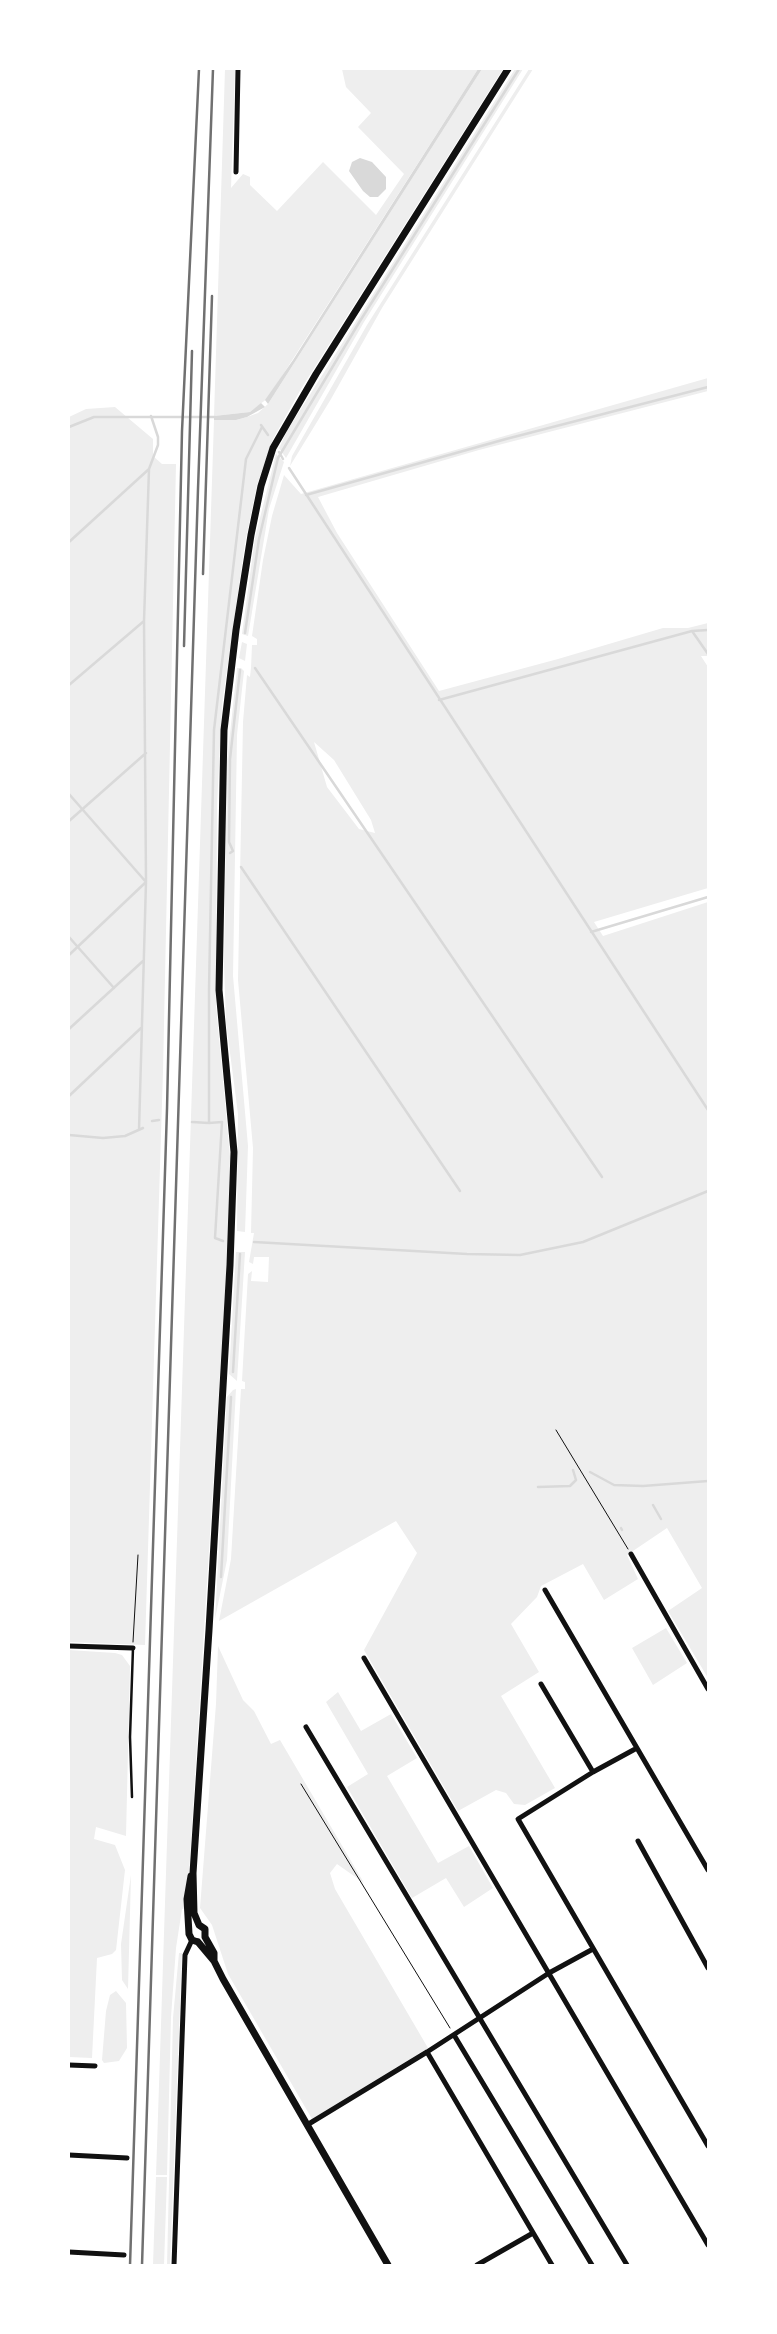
<!DOCTYPE html>
<style>
body{margin:0}
#map{position:relative;width:777px;height:2334px;overflow:hidden;background:#fff;font-family:Helvetica,sans-serif}
canvas{display:block}
.frame{position:absolute;inset:0;border:70px solid #fff;pointer-events:none}
</style>
<div id="map">
<canvas width="777" height="2334"></canvas>
<div class="frame"></div>
</div>
<script>
const ctx = document.querySelector('canvas').getContext('2d');
ctx.lineJoin = 'round';
function paint(path, color) { ctx.fillStyle = color; ctx.fill(path, 'evenodd'); }
const poly = rows => new Path2D(rows.map(r => 'M' + r).join(''));
function trace(path, color, width, dash) { ctx.strokeStyle = color; ctx.lineWidth = width; ctx.lineCap = dash ? 'butt' : 'round'; ctx.setLineDash(dash || []); ctx.stroke(path); }
const green = poly([
 [225,69,235,69,231,188,243,174,250,177,250,185,277,211,323,162,376,215,404,174,358,127,371,113,346,87,342,69,478,69,268,398,250,412,214,416],
 [482,69,503,69,301,389,273,439,257,485,245,543,222,705,217,805,216,1005,230,1157,226,1275,189,1873,185,1908,182,1909,176,1948,171,2017,167,2175,156,2175,214,420,236,420,247,417,258,413,268,404],
 [515,69,523,69,364,322,286,458,279,448,287,431],
 [529,69,533,69,382,308,331,399,290,466,292,456,367,325],
 [708,378,708,391,479,450,318,497,337,533,439,691,558,659,663,628,688,628,708,623,708,656,701,656,708,667,708,888,594,922,603,936,708,902,708,1678,668,1611,702,1588,667,1528,627,1555,638,1579,604,1600,583,1564,541,1586,537,1597,511,1624,539,1672,501,1696,555,1788,525,1805,514,1804,506,1793,496,1790,458,1811,364,1650,417,1553,396,1521,219,1621,231,1559,241,1389,245,1389,245,1382,242,1381,248,1274,252,1271,251,1281,268,1282,269,1257,254,1257,253,1264,249,1262,254,1233,251,1233,253,1148,238,980,243,722,247,675,250,677,251,668,252,645,257,645,257,639,252,636,263,560,272,516,284,475,301,494],
 [314,742,334,760,371,820,375,833,359,829,327,787],
 [115,407,153,439,153,456,162,464,176,464,163,1071,145,1645,69,1642,69,417,86,409],
 [276,454,284,462,269,509,248,636,242,634,255,538],
 [242,642,247,644,245,661,239,658],
 [237,668,241,668,244,671,237,735,233,976,248,1146,245,1232,237,1231,238,1114,226,1022,224,965,227,762],
 [236,1252,245,1252,237,1381,229,1374],
 [236,1389,227,1560,215,1619,227,1397,233,1390],
 [666,1628,687,1663,653,1685,632,1648],
 [218,1646,243,1700,254,1711,271,1744,280,1740,364,1883,337,1864,330,1873,335,1889,428,2048,312,2119,228,1974,212,1925,200,1908,216,1704],
 [69,1650,115,1653,122,1655,130,1666,126,1836,96,1827,94,1839,115,1845,125,1870,116,1950,112,1954,97,1958,92,2058,69,2057],
 [338,1692,361,1731,391,1714,417,1758,387,1776,438,1863,469,1846,493,1888,464,1907,446,1878,412,1898,347,1787,368,1774,326,1702],
 [131,1875,128,1989,122,1980,121,1944],
 [179,1953,182,1953,170,2265,167,2265,173,2018],
 [116,1991,126,2003,127,2048,119,2061,104,2063,102,2060,106,2011,110,1995],
 [156,2177,167,2177,164,2265,153,2265]
]);
const water = poly([
 [478,69,482,69,268,404,265,400,293,360],
 [360,158,372,162,386,177,386,189,378,197,370,197,363,191,349,171,352,162],
 [261,403,265,407,247,417,236,420,214,420,214,416,250,412]
]);
const stream = poly([
 [261,425,268,435],
 [69,427,94,417,215,417],
 [279,452,283,459],
 [289,468,708,1110],
 [306,495,506,439,708,387],
 [69,542,149,469,158,445,158,437,151,416],
 [692,631,708,654],
 [245,633,259,539,278,458,360,321,519,69],
 [255,668,602,1177],
 [69,685,144,621],
 [439,700,692,631,708,630],
 [69,794,146,882,69,955],
 [69,821,146,753],
 [230,853,233,851,229,842,230,759,240,670],
 [241,867,460,1191],
 [591,932,708,897],
 [69,937,114,988],
 [69,1029,143,961],
 [69,1096,141,1028],
 [152,1121,159,1120],
 [192,1122,209,1123],
 [139,1130,146,882,144,621,149,469],
 [69,1135,103,1138,125,1136,143,1128],
 [223,1241,215,1238,222,1122,209,1123,209,990,214,730,246,459,262,427],
 [254,1242,467,1254,520,1255,583,1242,708,1191],
 [233,1372,240,1254],
 [573,1470,576,1480],
 [590,1472,614,1485,643,1486],
 [643,1486,708,1481],
 [538,1487,570,1486,576,1480],
 [653,1505,661,1519],
 [621,1528,622,1530],
 [221,1577,231,1397]
]);
const path = poly([
 [556,1430,628,1549],
 [133,1642,138,1555],
 [301,1784,450,2028]
]);
const service = poly([
 [132,1797,130,1737,133,1648]
]);
const minor = poly([
 [236,172,238,69],
 [631,1554,708,1689],
 [545,1590,708,1870],
 [69,1646,133,1648],
 [364,1658,708,2245],
 [541,1684,593,1772,637,1748],
 [306,1727,627,2265],
 [593,1772,518,1819,708,2146],
 [638,1841,708,1968],
 [454,2035,592,2265],
 [427,2052,552,2265],
 [69,2065,95,2066],
 [307,2125,427,2052,549,1973,593,1949],
 [69,2155,127,2158],
 [69,2252,124,2255],
 [174,2265,185,1955,192,1940],
 [477,2265,533,2233]
]);
const tertiary = poly([
 [191,1876,187,1899,189,1934,192,1940,198,1942],
 [198,1942,214,1961],
 [388,2265,223,1979,214,1961,214,1953,205,1937,205,1929,199,1925,194,1913,193,1873,209,1630,230,1265,234,1152,219,990,224,730,236,630,251,535,261,486,273,448,316,374,508,69]
]);
const rail = poly([
 [203,574,212,296],
 [184,646,192,351],
 [130,2265,167,1109,182,431,199,69],
 [142,2265,198,489,213,69]
]);
paint(green, '#eee');
paint(water, '#d9d9d9');
trace(stream, '#d9d9d9', 2.5);
trace(path, '#111', 1);
trace(service, '#111', 2.5);
trace(minor, '#111', 5);
trace(tertiary, '#111', 7);
trace(rail, '#707070', 2.5);
</script>
